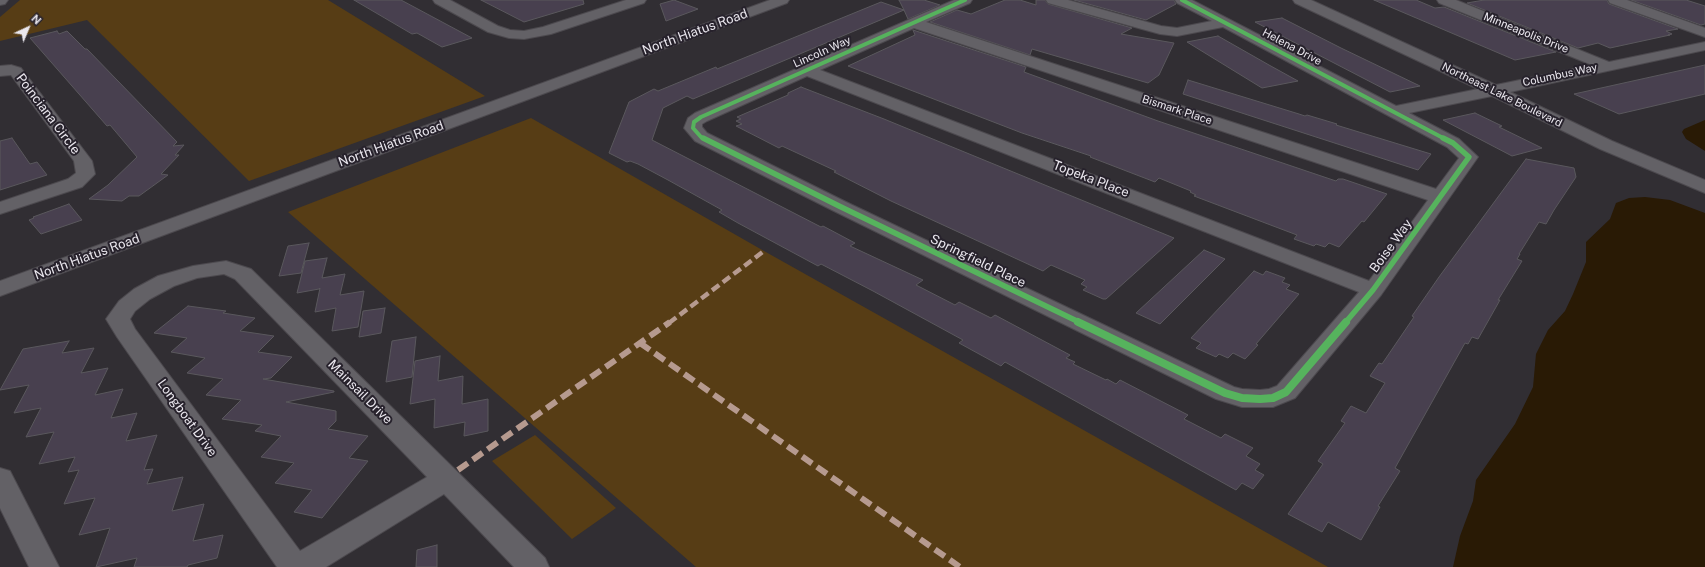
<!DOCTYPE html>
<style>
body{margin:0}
#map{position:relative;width:1705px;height:567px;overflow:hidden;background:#312e33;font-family:"Public Sans",sans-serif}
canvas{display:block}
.north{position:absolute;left:8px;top:8px;width:40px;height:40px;-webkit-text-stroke:3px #27222c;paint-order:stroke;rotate:44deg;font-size:11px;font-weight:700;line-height:16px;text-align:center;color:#eae7ee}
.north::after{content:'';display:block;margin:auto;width:14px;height:18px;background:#eae7ee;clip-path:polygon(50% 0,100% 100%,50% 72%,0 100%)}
</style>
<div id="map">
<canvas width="1705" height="567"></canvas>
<div class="north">N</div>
</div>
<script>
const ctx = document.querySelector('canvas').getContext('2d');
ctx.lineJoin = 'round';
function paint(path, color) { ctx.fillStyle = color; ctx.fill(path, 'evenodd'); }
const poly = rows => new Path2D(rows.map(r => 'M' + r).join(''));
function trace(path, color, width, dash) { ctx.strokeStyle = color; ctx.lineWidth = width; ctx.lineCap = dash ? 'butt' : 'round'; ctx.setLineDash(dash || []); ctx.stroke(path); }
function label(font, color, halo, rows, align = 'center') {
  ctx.font = font + ' "Public Sans",sans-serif'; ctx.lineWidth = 4; ctx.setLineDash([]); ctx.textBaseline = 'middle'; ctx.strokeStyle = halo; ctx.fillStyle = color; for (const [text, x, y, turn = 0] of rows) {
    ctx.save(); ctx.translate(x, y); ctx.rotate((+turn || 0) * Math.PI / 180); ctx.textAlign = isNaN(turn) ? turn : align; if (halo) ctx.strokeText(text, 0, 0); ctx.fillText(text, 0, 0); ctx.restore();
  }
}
const green = poly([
 [20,0,328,0,485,96,249,181,87,20,0,41,0,17],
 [531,118,764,251,1328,567,696,567,288,212],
 [535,435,616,508,572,539,492,461]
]);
const water = poly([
 [1705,120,1705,151,1686,139,1682,132,1684,129],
 [1645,197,1670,200,1705,213,1705,567,1453,567,1460,536,1473,501,1476,480,1515,424,1533,387,1536,354,1548,330,1565,311,1573,294,1586,262,1586,242,1610,219,1616,203,1629,198]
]);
const building = poly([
 [354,0,401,0,472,38,442,47,417,33,412,34,354,0],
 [481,0,583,0,584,4,524,22,481,0],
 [674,0,698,9,666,21,660,4,674,0],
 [899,0,924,0,940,5,908,19,904,10,693,99,687,96,663,108,652,140,821,227,823,226,855,243,850,246,923,280,916,285,955,305,959,302,991,318,995,315,1070,355,1066,358,1075,362,1073,364,1106,380,1107,379,1116,384,1120,380,1188,415,1184,419,1221,438,1225,434,1253,448,1246,456,1260,464,1255,470,1264,475,1253,489,1242,483,1236,490,1005,362,1001,366,959,343,963,340,873,291,821,264,818,266,738,223,719,212,722,210,668,180,638,164,630,161,627,162,609,153,629,102,654,89,658,91,716,67,717,69,881,2,904,10,899,0],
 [1005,0,1020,0,1036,5,1036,0,1045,0,1048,4,1132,28,1121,34,1174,43,1159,75,1148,83,1032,49,1030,55,930,22,957,10,971,14,1005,0],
 [1074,0,1174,0,1176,4,1146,20,1074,0],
 [1374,0,1416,0,1435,8,1444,7,1556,52,1515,60,1374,0],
 [1484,0,1607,0,1609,4,1678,29,1666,31,1672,34,1668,35,1670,35,1610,48,1598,43,1578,48,1467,3,1484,0],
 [1631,0,1686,0,1705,6,1705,24,1701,25,1631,0],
 [1282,18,1341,48,1420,86,1390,92,1255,22,1282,18],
 [913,30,1026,67,1024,72,1158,121,1336,181,1338,179,1343,179,1387,194,1364,222,1362,221,1339,247,1329,243,1325,247,1316,244,1314,246,1294,239,1297,235,1194,196,1196,195,1190,192,1191,191,1159,178,1155,182,1090,157,1091,156,1022,133,848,66,915,35,913,30],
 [57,31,59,34,67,31,85,49,87,49,177,142,173,146,184,145,175,155,179,155,161,174,168,175,139,196,129,196,122,201,89,199,108,185,137,157,110,125,107,126,30,38,57,31],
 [1218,36,1269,65,1298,81,1262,88,1187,42,1218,36],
 [1705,65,1705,94,1619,114,1574,94,1705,65],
 [1188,80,1299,114,1305,116,1307,115,1337,124,1336,125,1431,154,1418,170,1183,94,1188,80],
 [801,87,884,119,1174,238,1106,299,1103,299,1083,290,1087,287,1081,284,1085,280,1051,265,1043,271,891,201,834,172,836,171,782,146,779,148,736,126,742,124,736,121,741,119,737,117,788,95,788,93,801,87],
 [1475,113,1502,126,1499,127,1542,148,1512,156,1443,120,1475,113],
 [12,138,30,164,37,162,47,175,0,190,0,141,12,138],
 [1526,159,1574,168,1576,177,1554,210,1546,224,1539,222,1519,254,1520,254,1517,259,1522,261,1498,300,1500,300,1478,339,1472,337,1468,344,1465,343,1395,468,1400,471,1378,506,1380,507,1361,540,1328,522,1322,532,1288,514,1323,464,1318,461,1345,423,1341,421,1351,406,1366,413,1385,383,1370,376,1379,363,1382,364,1414,317,1412,316,1439,277,1526,159],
 [69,204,82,220,41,234,29,220,34,218,33,217,69,204],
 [309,243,301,273,279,276,288,246,309,243],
 [1204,250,1225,259,1160,324,1136,313,1204,250],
 [327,258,322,278,345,274,340,295,364,291,358,327,332,331,336,308,315,312,320,288,319,289,297,293,305,261,327,258],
 [1254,271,1263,275,1266,271,1285,278,1282,282,1290,285,1286,289,1299,294,1256,344,1258,345,1245,359,1233,353,1228,358,1219,354,1216,357,1196,348,1201,343,1191,338,1254,271],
 [188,306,226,311,223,313,255,318,240,331,274,336,258,352,292,357,271,378,263,379,334,391,334,392,286,402,336,411,336,421,328,429,368,436,349,458,368,461,322,518,294,512,312,490,275,483,294,463,261,457,281,436,255,431,262,425,222,419,241,400,206,395,223,379,187,373,205,358,171,352,187,338,154,333,188,306],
 [385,308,381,333,359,337,363,311,385,308],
 [416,337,412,377,386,382,392,341,416,337],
 [69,341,62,353,94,348,81,373,108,368,95,395,123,389,111,418,137,413,126,441,157,435,144,470,153,469,147,484,183,477,172,511,204,504,193,541,223,535,217,558,188,565,187,567,134,567,137,558,96,567,110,528,79,535,95,498,64,504,79,470,68,472,75,457,39,464,54,432,26,437,41,408,14,413,29,385,0,390,23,349,69,341],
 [440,356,438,381,463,376,462,404,488,399,488,431,464,436,465,422,434,428,435,399,410,404,415,361,440,356],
 [437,545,437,567,416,567,417,550,437,545]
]);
const street = poly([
 [0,0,8,0,5,4,0,5,0,0],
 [433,0,450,0,498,26,510,30,524,31,543,27,626,0,646,0,644,3,551,34,524,39,509,38,488,32,435,3,433,0],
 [954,0,972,0,970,3,926,22,1436,189,1459,158,1447,147,1223,27,1177,36,1160,34,1048,3,1046,0,1068,0,1161,26,1177,28,1212,21,1177,3,1175,0,1192,0,1396,106,1478,89,1295,3,1293,0,1311,0,1496,85,1592,65,1439,3,1437,0,1456,0,1609,62,1705,42,1705,50,1510,92,1612,141,1705,180,1705,193,1600,149,1492,96,1409,113,1459,139,1478,157,1381,295,1295,398,1273,407,1242,407,1216,399,832,210,695,141,684,128,688,118,695,113,954,0],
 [914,28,1428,200,1369,281,820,70,914,28],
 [807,76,1359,292,1277,386,1269,389,1260,390,1242,389,1234,387,846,202,707,133,702,127,702,124,707,121,807,76],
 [1608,0,1627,0,1705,28,1705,37,1610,3,1608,0],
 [11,65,21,68,89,157,92,161,95,174,82,187,0,214,0,202,68,179,76,173,74,161,11,75,0,76,0,66,11,65],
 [226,261,251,269,545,558,549,567,514,567,444,494,326,567,277,567,117,337,106,319,119,301,134,289,158,276,193,266,226,261],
 [224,274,235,279,427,477,300,551,135,329,130,319,135,311,150,299,174,286,197,278,224,274],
 [0,468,10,471,59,567,29,567,0,508,0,468]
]);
const secondary = poly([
 [770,0,789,0,787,3,0,296,0,281,770,0]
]);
const quietFar1 = poly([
 [669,323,764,251]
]);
const quiet = poly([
 [640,343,960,567],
 [458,470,670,322]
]);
const cyclewayFar2 = poly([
 [1182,0,1445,139],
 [705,139,701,137,693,128,694,122,701,117,965,0]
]);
const cyclewayFar1 = poly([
 [703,138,839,206,1081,323],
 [1345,323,1373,290,1469,157,1453,143,1443,138]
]);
const cycleway = poly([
 [1078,322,1225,393,1242,398,1260,399,1273,398,1286,392,1346,322]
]);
const farStreetnames = [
 ["Minneapolis Drive",1526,33,22],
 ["Helena Drive",1292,47,28],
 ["Lincoln Way",822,52,-24],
 ["Columbus Way",1560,75,-12],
 ["Northeast Lake Boulevard",1502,95,26],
 ["Bismark Place",1177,110,18]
];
const streetNames = [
 ["North Hiatus Road",695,32,-20],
 ["Poinciana Circle",48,114,53],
 ["North Hiatus Road",391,144,-20],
 ["Topeka Place",1091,179,21],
 ["Boise Way",1391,246,-54],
 ["North Hiatus Road",87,257,-20],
 ["Springfield Place",978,261,26],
 ["Mainsail Drive",360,392,45],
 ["Longboat Drive",187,418,54]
];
paint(green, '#573d15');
paint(water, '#291a05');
paint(building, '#48404f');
trace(building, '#5a585d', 1);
trace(street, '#4c494e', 2);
trace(secondary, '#4c494e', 2);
paint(street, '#636166');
paint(secondary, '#636166');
trace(quietFar1, '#b69a8f', 4.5, [9, 4.5]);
trace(quiet, '#b69a8f', 6, [12, 6]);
trace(cyclewayFar2, '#56b35d', 4);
trace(cyclewayFar1, '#56b35d', 5.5);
trace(cycleway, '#56b35d', 8);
label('11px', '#eae7ee', '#27222c', farStreetnames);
label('13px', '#eae7ee', '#27222c', streetNames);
</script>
